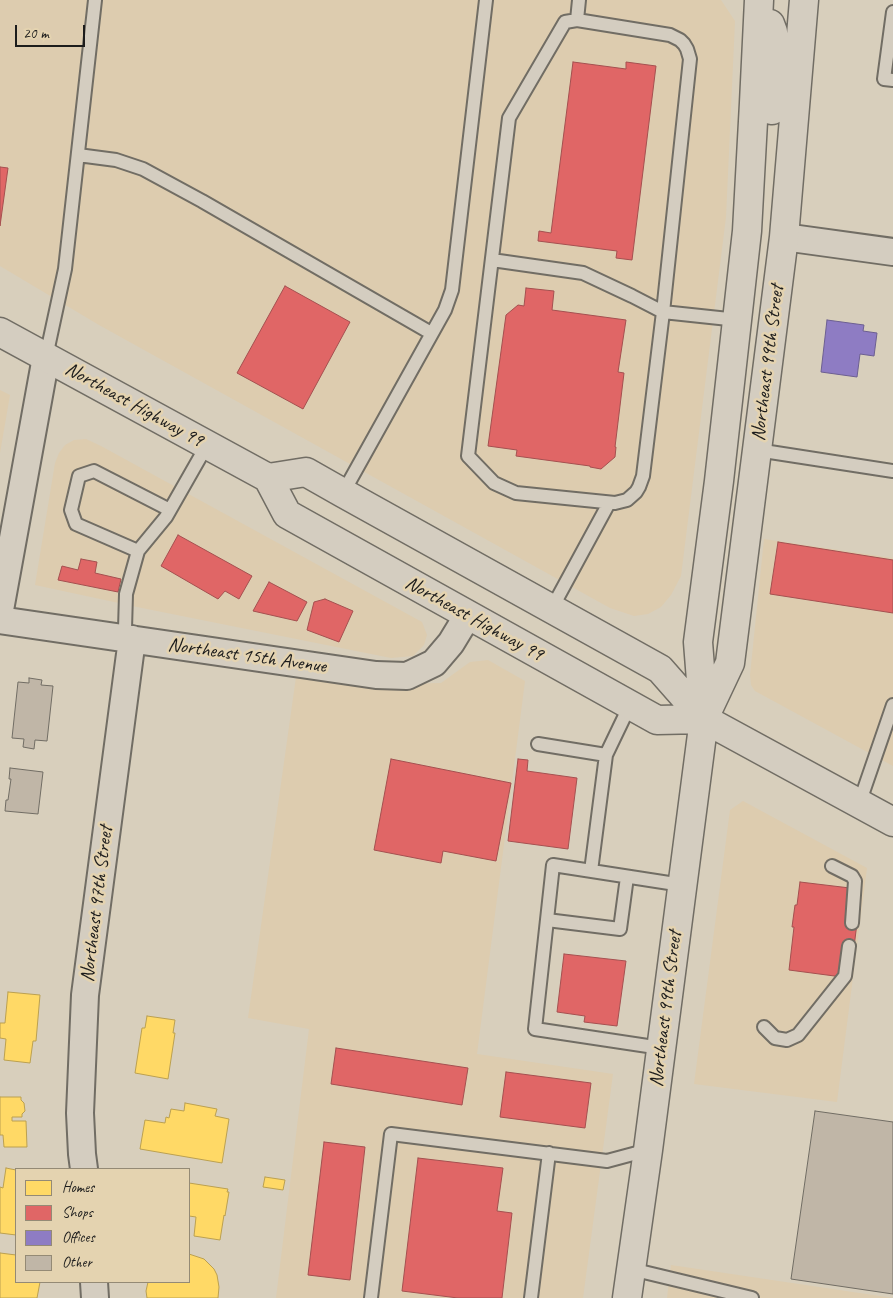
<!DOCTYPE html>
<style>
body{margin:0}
#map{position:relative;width:893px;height:1298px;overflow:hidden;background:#d8cfbc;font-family:Caveat,sans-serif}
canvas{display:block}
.legend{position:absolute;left:15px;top:1168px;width:175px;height:115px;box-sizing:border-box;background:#e4d3b0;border:1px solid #948a75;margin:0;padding:6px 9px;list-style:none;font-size:15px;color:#1c1c1c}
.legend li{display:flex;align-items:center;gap:10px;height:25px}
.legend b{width:25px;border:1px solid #948a75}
.scale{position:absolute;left:15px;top:25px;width:70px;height:22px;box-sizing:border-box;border:2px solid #1c1c1c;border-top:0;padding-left:6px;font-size:15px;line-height:18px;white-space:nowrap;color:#1c1c1c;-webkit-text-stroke:4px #e4d3b0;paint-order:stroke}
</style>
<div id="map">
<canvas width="893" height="1298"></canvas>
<ul class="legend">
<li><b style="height:14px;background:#ffd966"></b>Homes</li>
<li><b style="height:14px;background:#e06666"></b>Shops</li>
<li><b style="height:14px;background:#8e7cc3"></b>Offices</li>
<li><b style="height:14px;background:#c0b6a7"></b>Other</li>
</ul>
<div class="scale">20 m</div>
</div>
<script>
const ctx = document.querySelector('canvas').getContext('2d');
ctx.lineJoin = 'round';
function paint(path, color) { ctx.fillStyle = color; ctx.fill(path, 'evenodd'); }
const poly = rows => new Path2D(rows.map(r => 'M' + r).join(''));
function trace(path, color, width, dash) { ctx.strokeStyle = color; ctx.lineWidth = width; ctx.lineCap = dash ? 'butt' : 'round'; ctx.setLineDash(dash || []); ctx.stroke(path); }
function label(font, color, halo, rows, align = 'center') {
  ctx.font = font + ' Caveat,sans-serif'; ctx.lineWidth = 5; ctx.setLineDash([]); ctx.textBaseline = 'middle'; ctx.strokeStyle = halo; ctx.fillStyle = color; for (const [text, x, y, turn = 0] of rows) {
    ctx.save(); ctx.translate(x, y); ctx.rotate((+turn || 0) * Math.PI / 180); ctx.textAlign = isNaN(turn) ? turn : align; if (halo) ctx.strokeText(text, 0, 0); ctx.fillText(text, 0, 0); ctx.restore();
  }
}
const built = poly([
 [0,0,721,0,735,21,726,217,681,576,671,595,661,607,648,614,634,616,610,608,99,325,0,266],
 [0,390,10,395,0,453],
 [86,439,101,446,422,622,427,635,424,645,413,656,391,658,142,608,35,585,55,463,59,453,65,445,74,440],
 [764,539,893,558,893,766,755,691,751,685,750,675],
 [488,660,525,681,477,1054,613,1074,583,1298,276,1298,309,1029,248,1018,296,677,361,685,441,683,470,662],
 [743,801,867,868,837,1102,694,1084,730,810],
 [671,1265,893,1298,667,1298]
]);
const homes = poly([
 [8,992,40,995,36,1041,33,1041,30,1063,4,1060,6,1039,0,1038,0,1023,5,1023,8,992],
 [147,1016,175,1020,173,1033,175,1033,168,1079,135,1073,142,1028,145,1028,147,1016],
 [0,1097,21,1097,21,1100,24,1103,25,1111,22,1114,22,1117,12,1117,12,1121,26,1121,27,1147,4,1147,3,1135,0,1135,0,1097],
 [185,1103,217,1109,215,1116,229,1119,222,1163,140,1149,145,1120,165,1123,166,1117,169,1118,171,1109,184,1111,185,1103],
 [6,1168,16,1170,16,1235,0,1233,0,1187,3,1188,6,1168],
 [265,1177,285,1180,283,1190,263,1187,265,1177],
 [189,1183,228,1189,227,1192,229,1192,225,1216,224,1215,220,1240,194,1236,196,1217,189,1216,189,1183],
 [0,1253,16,1255,16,1282,40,1282,37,1298,0,1298,0,1253],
 [189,1254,204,1259,214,1269,217,1275,219,1287,218,1298,147,1298,146,1291,148,1282,189,1282,189,1254]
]);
const shops = poly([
 [573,62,626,69,626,62,656,66,632,260,616,258,617,251,538,241,539,231,551,233,573,62],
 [0,167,8,168,0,226,0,167],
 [285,286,350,322,303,409,237,373,285,286],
 [526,288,554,291,552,310,626,320,618,372,624,373,615,447,616,447,615,457,601,469,590,467,590,466,516,456,517,450,488,446,506,315,518,305,524,306,526,288],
 [178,535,252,576,239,599,225,591,218,599,161,566,178,535],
 [778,542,893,560,893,613,770,594,778,542],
 [81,559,97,562,95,573,121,579,118,592,58,580,62,566,78,570,81,559],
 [269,582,307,602,297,621,253,611,269,582],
 [325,599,353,611,339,642,307,630,314,602,325,599],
 [391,759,511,783,496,861,443,851,441,863,374,850,391,759],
 [518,759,528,760,527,771,577,778,568,849,508,841,518,759],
 [800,882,850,888,845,922,857,923,854,947,842,977,789,970,794,927,792,927,795,905,797,905,800,882],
 [564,954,626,961,617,1026,584,1022,585,1016,557,1012,564,954],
 [336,1048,468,1068,462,1105,331,1084,336,1048],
 [506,1072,591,1083,585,1128,500,1117,506,1072],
 [324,1142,365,1147,350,1280,308,1275,324,1142],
 [418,1158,503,1168,497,1211,512,1213,502,1298,458,1298,402,1291,418,1158]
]);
const offices = poly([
 [827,320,864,325,863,331,877,333,874,356,860,354,857,377,821,372,827,320]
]);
const building = poly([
 [29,678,42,680,41,685,53,686,47,741,35,740,34,749,23,747,24,739,12,738,18,682,29,683,29,678],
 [10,768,43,772,38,814,5,811,6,800,8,800,11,779,9,779,10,768],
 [815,1111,893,1122,893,1294,791,1279,815,1111]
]);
const lane = poly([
 [893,12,884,79,893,80],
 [577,20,670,35,680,40,684,44,687,49,690,59,663,312,643,476,639,487,636,492,627,500,615,503,516,493,494,483,468,456,509,118,565,22,577,20],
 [577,20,579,0],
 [78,155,116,160,143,169,202,201,431,333],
 [492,260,583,273,632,296,663,312,738,320],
 [46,357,65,269,95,0],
 [757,450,893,471],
 [343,493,445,310,452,290,486,0],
 [138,551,76,524,71,510,79,476,94,471,170,510],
 [552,608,609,503],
 [132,639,125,629,126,594,138,551,166,517,207,445],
 [538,744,606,755],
 [859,804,893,705],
 [832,866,852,876,855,881,852,923],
 [591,871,606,755,630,705],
 [547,920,620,929,627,877],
 [764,1027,775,1038,787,1040,798,1035,845,976,849,946],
 [661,1048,535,1029,553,865,682,885],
 [631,1269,752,1298],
 [371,1298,391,1134,607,1161,648,1150],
 [531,1298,549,1153]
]);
const street = poly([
 [784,237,893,252],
 [0,610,46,357],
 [0,620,376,675,407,676,434,663,451,643,468,615],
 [84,1169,82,1154,80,1113,85,995,132,639],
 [94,1282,95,1298]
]);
const secondary = poly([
 [770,24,773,32,776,63,772,110],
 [0,332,268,478,287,514,657,720,704,719],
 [268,478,306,472,343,493,660,669,704,719,893,822],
 [705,716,730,663,784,237,804,0],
 [627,1298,648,1150,704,719,698,642,719,481,747,231,754,103,759,0]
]);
const streetNames = [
 ["Northeast 99th Street",768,363,-83],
 ["Northeast Highway 99",134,405,29],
 ["Northeast Highway 99",474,619,29],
 ["Northeast 15th Avenue",247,656,8],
 ["Northeast 97th Street",97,904,-83],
 ["Northeast 99th Street",666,1009,-83]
];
paint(built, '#ddccaf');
paint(homes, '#ffd966');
trace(homes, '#bba050', 1);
paint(shops, '#e06666');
trace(shops, '#a55050', 1);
paint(offices, '#8e7cc3');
trace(offices, '#6c5f91', 1);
paint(building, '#c0b6a7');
trace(building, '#716d64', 1);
trace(lane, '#716d64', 16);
trace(street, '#716d64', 30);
trace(secondary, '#716d64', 31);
trace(lane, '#d4cdc0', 12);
trace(street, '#d4cdc0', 26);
trace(secondary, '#d4cdc0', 28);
label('20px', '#1c1c1c', '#e4d3b0', streetNames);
</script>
